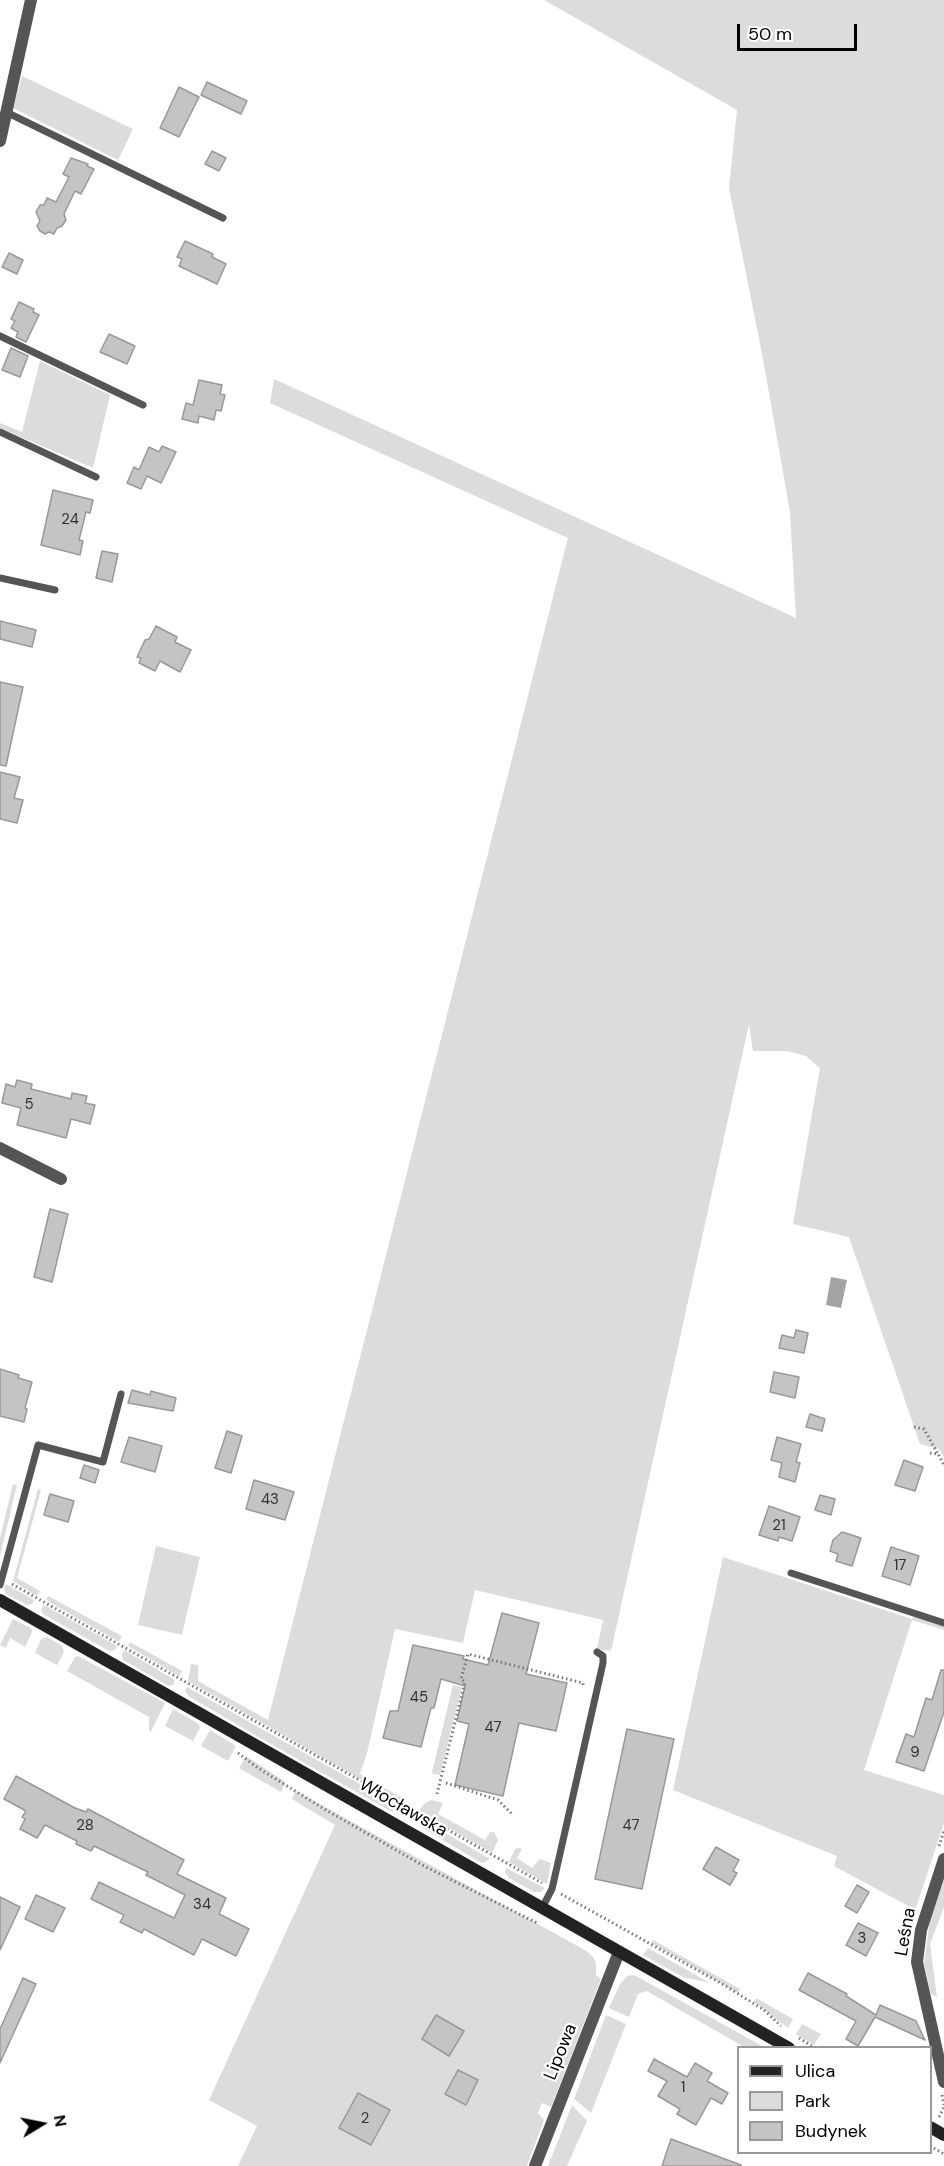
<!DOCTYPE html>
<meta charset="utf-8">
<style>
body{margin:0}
#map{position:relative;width:944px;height:2166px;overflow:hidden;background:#fff;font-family:"DM Sans",sans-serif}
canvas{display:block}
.legend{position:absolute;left:737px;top:2046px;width:195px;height:108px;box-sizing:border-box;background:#fff;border:2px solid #999;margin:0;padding:8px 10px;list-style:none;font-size:18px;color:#000}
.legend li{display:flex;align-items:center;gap:12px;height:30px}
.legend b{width:30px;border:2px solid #999}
.north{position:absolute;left:12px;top:2094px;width:60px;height:60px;-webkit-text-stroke:4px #fff;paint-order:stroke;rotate:80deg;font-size:16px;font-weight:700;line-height:24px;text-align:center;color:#000}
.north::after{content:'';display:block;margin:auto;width:21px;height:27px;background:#000;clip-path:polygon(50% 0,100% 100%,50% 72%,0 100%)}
.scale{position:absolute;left:737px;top:24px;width:120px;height:27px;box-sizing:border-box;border:3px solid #000;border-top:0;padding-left:8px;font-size:18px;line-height:21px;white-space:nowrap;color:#000;-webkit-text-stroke:4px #fff;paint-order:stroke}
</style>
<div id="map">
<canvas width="944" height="2166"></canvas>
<ul class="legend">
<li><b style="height:8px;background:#222"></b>Ulica</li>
<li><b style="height:16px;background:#dcdcdc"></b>Park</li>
<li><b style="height:16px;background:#c4c4c4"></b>Budynek</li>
</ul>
<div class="north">N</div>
<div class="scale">50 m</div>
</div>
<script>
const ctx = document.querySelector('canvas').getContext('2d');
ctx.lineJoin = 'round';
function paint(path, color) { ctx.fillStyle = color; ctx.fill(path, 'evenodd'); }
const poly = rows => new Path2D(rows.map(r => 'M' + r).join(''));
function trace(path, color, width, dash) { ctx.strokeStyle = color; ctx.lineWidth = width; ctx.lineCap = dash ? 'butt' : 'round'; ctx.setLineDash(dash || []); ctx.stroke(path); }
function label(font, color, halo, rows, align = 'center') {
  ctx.font = font + ' "DM Sans",sans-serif'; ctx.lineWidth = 4.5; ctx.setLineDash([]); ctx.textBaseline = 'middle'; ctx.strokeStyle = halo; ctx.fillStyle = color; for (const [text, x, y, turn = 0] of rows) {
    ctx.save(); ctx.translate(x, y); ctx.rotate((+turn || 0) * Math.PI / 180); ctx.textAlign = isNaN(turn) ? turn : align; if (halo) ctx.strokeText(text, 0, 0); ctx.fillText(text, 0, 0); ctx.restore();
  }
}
const green = poly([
 [544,0,944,0,944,1457,939,1449,920,1444,849,1237,793,1224,820,1068,806,1056,787,1051,753,1051,749,1024,611,1651,597,1649,603,1620,475,1590,463,1643,395,1629,367,1753,360,1774,404,1799,401,1802,188,1681,191,1664,198,1665,198,1681,268,1720,568,538,270,403,274,379,796,618,790,512,763,359,729,188,737,110],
 [22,76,133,129,118,160,13,108],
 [40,361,110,395,93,468,0,428,0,423,22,432],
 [13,1484,17,1485,0,1556,0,1538],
 [38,1489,41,1490,17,1578,40,1591,37,1596,13,1581],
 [156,1546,200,1557,182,1635,138,1625],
 [723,1557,912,1619,913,1616,944,1626,944,1630,912,1620,864,1770,944,1795,944,1823,908,1932,905,1932,912,1908,834,1866,837,1856,673,1790],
 [6,1584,34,1600,32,1604,27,1605,6,1594,4,1588],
 [48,1596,122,1636,119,1642,46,1600],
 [44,1605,117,1646,115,1650,109,1651,43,1614,41,1609],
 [13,1619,32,1629,32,1632,25,1647,10,1638,6,1648,0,1645],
 [47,1637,62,1646,64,1652,57,1665,35,1653,41,1639],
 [130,1642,182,1671,179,1676,128,1646],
 [124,1650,175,1680,173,1685,169,1686,123,1660,122,1654],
 [78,1656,165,1703,151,1732,149,1731,149,1717,67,1671,75,1657],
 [453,1685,462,1687,440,1775,433,1774,432,1772],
 [187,1687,399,1806,392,1812,262,1739,188,1696,185,1690],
 [173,1709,199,1724,200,1728,193,1741,165,1726],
 [210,1730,236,1746,228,1761,201,1746],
 [246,1756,284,1781,285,1784,281,1792,239,1768],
 [296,1791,585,1950,593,1957,596,1963,596,1975,601,1979,551,2107,542,2103,538,2113,544,2120,527,2166,238,2166,257,2126,209,2100,335,1825,292,1799],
 [431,1800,443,1803,438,1814,485,1840,490,1832,494,1832,498,1840,492,1853,419,1811,424,1804],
 [418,1817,490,1859,483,1863,480,1862,421,1827],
 [519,1848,522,1849,517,1858,532,1868,540,1859,551,1863,547,1884,509,1862,515,1849],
 [506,1868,545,1888,541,1892,534,1892,509,1878,505,1872],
 [944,1879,944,1907,930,1944,937,1997,931,1994,924,1963,930,1920],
 [653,1940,740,1989,738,1993,651,1943],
 [648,1948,710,1983,683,1977,643,1955],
 [632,1975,636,1976,764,2047,744,2047,647,1991,638,1994,629,2017,609,2008,620,1984,627,1976],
 [756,1998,793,2019,788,2028,754,2002],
 [606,2015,626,2024,591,2113,574,2099],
 [802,2024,821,2034,814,2045,796,2034],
 [572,2105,587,2121,567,2166,548,2166]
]);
const water = poly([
 [831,1277,847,1280,841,1308,826,1305]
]);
const building = poly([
 [207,82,247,101,241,114,201,95,207,82],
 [179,87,199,97,179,137,160,128,179,87],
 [212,151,226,158,219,171,205,164,212,151],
 [71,158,88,164,87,166,94,169,81,194,75,191,64,214,66,220,62,226,57,228,54,234,49,232,45,234,40,231,37,226,40,221,36,212,40,205,44,205,47,198,56,202,69,177,63,174,71,158],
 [185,241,213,254,212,257,226,264,217,284,179,266,182,259,177,257,185,241],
 [9,253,23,260,17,274,2,267,9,253],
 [19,302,34,309,33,312,39,315,26,342,16,337,18,332,11,328,15,321,11,319,19,302],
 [109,334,135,346,127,364,100,352,109,334],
 [11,348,28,356,20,377,2,370,11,348],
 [199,380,222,385,220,394,225,395,221,411,216,410,214,420,199,416,198,423,182,419,186,403,193,405,199,380],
 [162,446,176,452,161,483,147,476,141,489,127,483,134,467,139,470,149,447,159,452,162,446],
 [53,490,93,500,90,513,86,512,79,540,83,541,80,555,41,545,53,490],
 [102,551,118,554,112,582,96,578,102,551],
 [0,621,36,630,32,647,0,639,0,621],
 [156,626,177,637,175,642,191,650,180,672,160,661,155,671,139,663,141,658,137,657,145,640,149,639,156,626],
 [0,682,23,687,6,766,0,765,0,682],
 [0,772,20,777,14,798,23,800,17,823,0,819,0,772],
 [17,1080,32,1084,31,1089,71,1099,72,1093,87,1096,85,1103,95,1105,90,1124,71,1119,66,1138,17,1125,21,1108,2,1103,6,1084,15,1087,17,1080],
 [50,1209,68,1214,52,1282,34,1277,50,1209],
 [796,1330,808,1333,804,1353,779,1348,782,1335,794,1338,796,1330],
 [0,1369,19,1375,18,1378,32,1382,25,1408,27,1409,24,1422,0,1416,0,1369],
 [774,1372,799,1377,795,1398,770,1392,774,1372],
 [132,1390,150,1395,151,1391,176,1398,173,1411,128,1403,132,1390],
 [810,1414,825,1419,822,1431,806,1427,810,1414],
 [227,1431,242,1436,231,1473,215,1468,227,1431],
 [129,1437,162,1446,155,1472,121,1462,129,1437],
 [777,1437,801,1444,796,1462,800,1463,795,1482,779,1477,782,1463,771,1460,777,1437],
 [904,1460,923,1467,915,1491,895,1485,904,1460],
 [84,1465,99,1470,95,1483,80,1478,84,1465],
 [254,1480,294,1492,285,1520,246,1509,254,1480],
 [50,1494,74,1501,68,1522,44,1515,50,1494],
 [820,1495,835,1499,831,1515,815,1510,820,1495],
 [769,1506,800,1517,792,1541,779,1537,778,1541,759,1535,769,1506],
 [842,1532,861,1538,852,1566,836,1561,838,1554,830,1551,833,1540,842,1532],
 [891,1547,919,1556,910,1585,882,1576,891,1547],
 [502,1613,539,1623,526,1674,567,1683,556,1731,519,1723,503,1796,455,1785,469,1724,457,1721,465,1686,441,1679,434,1708,431,1708,421,1747,383,1738,390,1711,398,1711,413,1645,464,1656,463,1659,488,1665,502,1613],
 [941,1670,944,1670,944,1712,924,1771,896,1762,906,1734,914,1737,926,1698,932,1700,941,1670],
 [627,1729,674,1739,642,1889,595,1879,627,1729],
 [16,1776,75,1808,86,1812,88,1809,184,1860,177,1874,226,1898,219,1914,249,1929,236,1956,202,1939,194,1955,144,1929,142,1933,120,1922,124,1915,91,1899,99,1882,174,1918,185,1895,146,1875,148,1872,94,1846,91,1851,76,1844,77,1841,45,1825,37,1838,20,1829,25,1819,22,1817,26,1811,4,1799,16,1776],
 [716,1847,739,1860,733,1871,737,1873,730,1885,703,1869,716,1847],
 [857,1885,869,1892,857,1913,845,1906,857,1885],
 [36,1895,65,1908,53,1932,25,1919,36,1895],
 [0,1897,20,1907,0,1950,0,1897],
 [858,1923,878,1933,866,1956,846,1945,858,1923],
 [808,1973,847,1994,846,1996,876,2015,880,2005,916,2021,925,2040,875,2017,858,2046,846,2039,856,2021,799,1990,808,1973],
 [23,1978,36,1984,0,2063,0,2029,23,1978],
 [436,2015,464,2031,449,2056,422,2039,436,2015],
 [654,2059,687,2077,695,2063,712,2073,707,2081,728,2093,722,2104,711,2098,696,2125,677,2114,680,2109,658,2096,667,2081,648,2071,654,2059],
 [458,2070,478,2080,466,2105,445,2094,458,2070],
 [358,2093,390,2110,371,2145,339,2128,358,2093],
 [671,2139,741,2165,741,2166,662,2166,671,2139]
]);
const path = poly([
 [914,1427,924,1429,938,1454],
 [930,1453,938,1454,944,1465],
 [12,1584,542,1883],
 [238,1753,258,1768,326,1810,424,1866,537,1923],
 [446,1783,498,1800,513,1815],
 [437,1794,465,1682,461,1679,468,1654,583,1683,583,1686],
 [939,1846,944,1831],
 [561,1894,724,1985,764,2010,781,2026],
 [799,2038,815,2048],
 [942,2095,944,2105],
 [939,2117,944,2107],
 [930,2146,944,2154]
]);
const service = poly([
 [6,112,223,218],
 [0,336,143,405],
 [0,432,96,477],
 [0,578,55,590],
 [791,1573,944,1623],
 [0,1585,38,1445,103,1462,121,1394],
 [542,1908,552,1889,603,1663,603,1656,597,1652]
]);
const minor = poly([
 [0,141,31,0],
 [0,1148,61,1179],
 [944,1859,921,1930,917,1962,944,2082]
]);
const tertiary = poly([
 [535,2166,619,1952]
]);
const secondary = poly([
 [0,1600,789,2048],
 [930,2127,944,2135]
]);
const numberNames = [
 ["24",70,520],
 ["5",29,1105],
 ["43",270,1500],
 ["21",779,1526],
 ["17",900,1566],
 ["45",419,1698],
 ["47",493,1728],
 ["9",915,1753],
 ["28",85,1826],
 ["47",631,1826],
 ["34",202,1905],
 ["3",862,1939],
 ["1",683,2088],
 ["2",365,2119]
];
const streetNames = [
 ["Włocławska",403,1808,30],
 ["Leśna",906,1932,-80],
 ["Lipowa",561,2052,-68]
];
paint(green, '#dcdcdc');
paint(water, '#a3a3a3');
paint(building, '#c4c4c4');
trace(building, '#999', 1.5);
trace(path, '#777', 3, [1.5, 3]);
trace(service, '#555', 7);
trace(minor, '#555', 12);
trace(tertiary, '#555', 12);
trace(secondary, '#222', 12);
label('15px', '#313131', null, numberNames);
label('18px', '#000', '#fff', streetNames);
</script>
